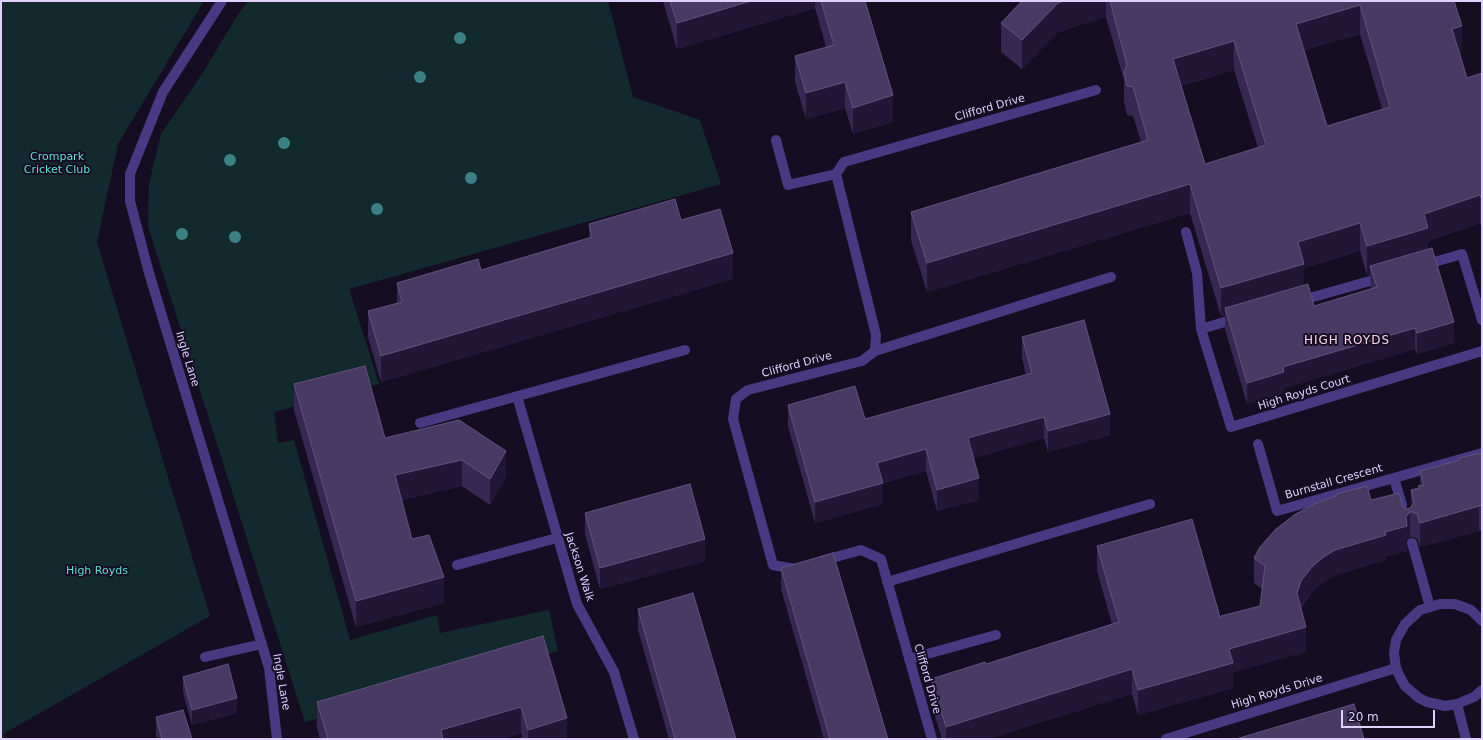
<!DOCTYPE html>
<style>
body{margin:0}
#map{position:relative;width:1483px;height:740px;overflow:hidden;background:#150e23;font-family:"DejaVu Sans",sans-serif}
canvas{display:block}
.frame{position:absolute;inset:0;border:2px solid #ded1fe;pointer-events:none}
.scale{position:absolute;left:1341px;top:710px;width:94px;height:18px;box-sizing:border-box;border:2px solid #ded1fe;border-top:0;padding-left:5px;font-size:12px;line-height:14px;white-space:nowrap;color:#ded1fe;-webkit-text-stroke:3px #150e23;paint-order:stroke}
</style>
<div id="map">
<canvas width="1483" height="740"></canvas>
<div class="frame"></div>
<div class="scale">20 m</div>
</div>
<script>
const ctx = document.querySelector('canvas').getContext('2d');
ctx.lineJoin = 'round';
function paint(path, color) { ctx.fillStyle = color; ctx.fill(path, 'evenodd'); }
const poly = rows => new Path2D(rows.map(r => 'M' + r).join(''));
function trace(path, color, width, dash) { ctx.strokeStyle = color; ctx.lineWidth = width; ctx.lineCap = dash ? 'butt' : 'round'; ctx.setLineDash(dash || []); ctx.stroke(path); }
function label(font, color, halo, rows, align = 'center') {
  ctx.font = font + ' "DejaVu Sans",sans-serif'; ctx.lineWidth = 4; ctx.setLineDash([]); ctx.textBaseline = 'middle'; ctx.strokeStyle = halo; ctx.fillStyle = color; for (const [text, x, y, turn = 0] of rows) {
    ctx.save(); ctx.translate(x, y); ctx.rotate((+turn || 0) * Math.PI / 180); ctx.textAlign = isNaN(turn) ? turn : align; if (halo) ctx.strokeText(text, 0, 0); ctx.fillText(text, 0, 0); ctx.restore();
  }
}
const green = poly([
 [1,1,204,1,118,144,97,242,210,616,3,734,5,739,1,739],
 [248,1,608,1,633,97,700,120,721,184,349,289,379,384,274,412,278,443,294,440,350,640,437,615,440,633,549,610,558,651,305,722,148,226,149,184,161,134,202,74,237,16]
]);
const lane = poly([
 [776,140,788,185,836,174],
 [1186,232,1197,273,1201,329,1231,427,1482,351],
 [1424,265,1462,254,1482,320],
 [1299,301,1384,277],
 [1201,329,1238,318],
 [1258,444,1277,511,1482,453],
 [1394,478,1402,505],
 [1412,543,1430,607],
 [457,565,557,538],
 [205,657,262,644],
 [909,659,996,635]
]);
const street = poly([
 [222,1,163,92,130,174,130,201,149,273,269,668,277,739],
 [875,351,1111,277],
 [517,396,577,604,614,672,634,739],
 [420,423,685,350],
 [821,561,861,550,881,559,932,739],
 [798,568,795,569,773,565,733,419,736,399,748,390,862,361,875,351,876,335,836,174,844,162,1096,90],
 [887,582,1150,504],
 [1482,621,1471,610,1455,604,1440,604,1420,610,1405,624,1396,640,1394,653,1396,668,1400,677,1405,686,1419,698,1427,702,1445,706,1457,704,1474,697,1482,690],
 [1457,704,1466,739],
 [1166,739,1396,668]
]);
const trees = [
 [460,38],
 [420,77],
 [284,143],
 [230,160],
 [471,178],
 [377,209],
 [182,234],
 [235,237]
];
const wall = poly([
 [663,1,865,1,893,122,853,134,845,108,806,119,795,82,795,56,826,47,815,8,677,49],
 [1022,1,1454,1,1462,55,1460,55,1467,78,1482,73,1482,229,1480,223,1428,241,1428,249,1454,343,1417,354,1415,349,1284,388,1284,393,1247,404,1225,329,1225,315,1221,316,1190,213,927,292,911,240,911,212,1141,142,1133,116,1127,115,1124,101,1124,80,1106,17,1058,32,1022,69,1001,52,1001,23],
 [1360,34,1382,109,1327,126,1304,50],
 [1234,70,1258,148,1205,164,1181,86],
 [1360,251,1367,275,1370,274,1371,289,1314,306,1304,285,1304,268],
 [681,220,733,279,381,382,368,337,368,311,397,303,397,283,481,270,589,238,589,224],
 [1022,337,1110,435,1048,452,1044,438,973,458,979,500,937,511,926,471,883,483,883,504,815,523,788,426,788,405,865,419,1026,375,1022,358],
 [294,384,385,438,459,420,506,477,490,505,462,486,401,500,412,539,444,603,356,627,294,410],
 [1482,454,1482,530,1479,531,1420,547,1417,539,1413,537,1410,537,1407,540,1407,551,1386,557,1386,560,1335,575,1322,583,1311,593,1301,608,1306,652,1233,672,1233,688,1138,715,1132,694,987,739,942,739,931,704,931,679,986,664,1112,624,1097,571,1097,546,1220,617,1260,606,1262,589,1254,583,1254,558,1371,500,1403,507,1407,509,1410,508,1411,507,1411,490,1418,488,1418,486,1420,485,1420,471,1459,461,1459,458],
 [585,513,705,561,600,589,585,534],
 [781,568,888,739,824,739,781,589],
 [638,609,736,739,669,739,638,630],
 [543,636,567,739,523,739,521,733,501,739,320,739,317,728,317,702],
 [183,677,237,713,192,725,183,692],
 [156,717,192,739,157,739,156,736]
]);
const shadedWall = poly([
 [751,1,815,1,815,8,677,49,677,23],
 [1064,1,1106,1,1106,17,1058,32,1022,69,1022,40,1058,3],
 [1360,5,1360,34,1296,52,1296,24],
 [1462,26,1462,55,1452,58,1452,29],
 [1234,41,1234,70,1173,88,1173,59],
 [845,82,845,108,806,119,806,93],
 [893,95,893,122,853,134,853,108],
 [1190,184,1190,213,927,292,927,263],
 [1480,195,1480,223,1428,241,1428,257,1370,266,1370,274,1367,275,1367,246,1424,214],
 [1360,223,1360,251,1304,268,1304,293,1225,308,1225,315,1221,316,1221,288,1298,242],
 [733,253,733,279,381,382,381,356],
 [1454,322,1454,343,1417,354,1417,333],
 [1415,328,1415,349,1284,388,1284,393,1247,404,1247,383,1283,367],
 [1110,414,1110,435,1048,452,1048,431],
 [1044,417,1044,438,968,460,968,438],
 [926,449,926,471,883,483,883,504,815,523,815,502,877,463],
 [506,451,506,477,490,505,490,479],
 [462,460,462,486,395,501,395,475],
 [979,478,979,500,937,511,937,490],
 [1479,506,1479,531,1420,547,1420,523],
 [1410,512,1410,537,1407,540,1407,551,1386,557,1386,560,1335,575,1322,583,1311,593,1301,606,1297,618,1297,593,1301,581,1311,568,1322,558,1335,550,1385,532,1406,517],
 [705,539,705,561,600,589,600,568],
 [444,577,444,603,356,627,356,601],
 [1306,627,1306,652,1233,672,1233,688,1138,715,1138,690,1229,649],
 [1132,669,1132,694,987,739,946,739,946,727],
 [237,698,237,713,192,725,192,710],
 [521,707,521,733,501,739,441,739,441,730],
 [567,718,567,739,528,739,528,730]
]);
const building = poly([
 [670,1,751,1,677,23,670,1],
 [821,1,865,1,893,95,853,108,845,82,806,93,795,56,834,45,821,1],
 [1022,1,1064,1,1058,3,1022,40,1001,23,1022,1],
 [1110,1,1454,1,1462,26,1452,29,1467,78,1482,73,1482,200,1480,195,1424,214,1428,228,1367,246,1360,223,1298,242,1304,264,1221,288,1190,184,927,263,911,212,1148,140,1133,87,1127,86,1124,72,1127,65,1110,1],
 [1360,5,1390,107,1327,126,1296,24,1360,5],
 [1234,41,1266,145,1205,164,1173,59,1234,41],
 [675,199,681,220,720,209,733,253,381,356,368,311,402,302,397,283,478,259,481,270,592,237,589,224,675,199],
 [1432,248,1454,322,1417,333,1415,328,1283,367,1284,372,1247,383,1225,308,1308,284,1314,306,1377,287,1370,266,1432,248],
 [1084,320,1110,414,1048,431,1044,417,968,438,979,478,937,490,926,449,877,463,883,483,815,502,788,405,855,386,865,419,1032,373,1022,337,1084,320],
 [365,366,385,438,459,420,506,451,490,479,462,460,395,475,412,539,429,535,444,577,356,601,294,384,365,366],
 [1476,454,1482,454,1482,505,1479,506,1420,523,1417,514,1413,512,1410,512,1406,517,1407,526,1385,532,1386,535,1335,550,1322,558,1311,568,1301,581,1297,593,1306,627,1229,649,1233,663,1138,690,1132,669,946,727,931,679,985,662,986,664,1119,622,1097,546,1192,519,1220,617,1221,616,1260,606,1265,566,1254,558,1260,547,1275,530,1294,515,1314,504,1336,496,1336,494,1367,486,1371,500,1399,493,1403,507,1407,509,1410,508,1414,503,1411,490,1419,488,1418,486,1424,485,1420,471,1460,460,1459,458,1476,454],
 [690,484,705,539,600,568,585,513,690,484],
 [833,553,888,739,830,739,781,568,833,553],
 [693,593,736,739,675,739,638,609,693,593],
 [543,636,567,718,528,730,521,707,441,730,443,739,328,739,317,702,543,636],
 [228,664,237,698,192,710,183,677,228,664],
 [1354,704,1364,739,1236,739,1354,704],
 [183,710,192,739,162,739,156,717,183,710]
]);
const streetNames = [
 ["Clifford Drive",990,108,-16],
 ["Ingle Lane",187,359,73],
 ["Clifford Drive",797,365,-15],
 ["High Royds Court",1304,393,-17],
 ["Burnstall Crescent",1334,482,-16],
 ["Jackson Walk",579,567,72],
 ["Clifford Drive",927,679,74],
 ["Ingle Lane",281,682,80],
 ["High Royds Drive",1277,692,-17]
];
const parkNames = [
 ["Crompark",57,157],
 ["Cricket Club",57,170],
 ["High Royds",97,571]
];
const neighbourhoodNames = [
 ["HIGH ROYDS",1347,341]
];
paint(green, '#122a2d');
trace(lane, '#483a82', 10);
trace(street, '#483a82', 10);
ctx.fillStyle = '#3d8083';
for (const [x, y] of trees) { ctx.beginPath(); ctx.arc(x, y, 6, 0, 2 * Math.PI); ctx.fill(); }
paint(wall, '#372851');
paint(shadedWall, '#221637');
paint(building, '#493a64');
trace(building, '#60527c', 1);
label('11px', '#ded1fe', '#150e23', streetNames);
label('11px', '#5eded2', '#150e23', parkNames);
ctx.letterSpacing = '1px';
label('12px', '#fed3e8', '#150e23', neighbourhoodNames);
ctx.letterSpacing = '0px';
</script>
